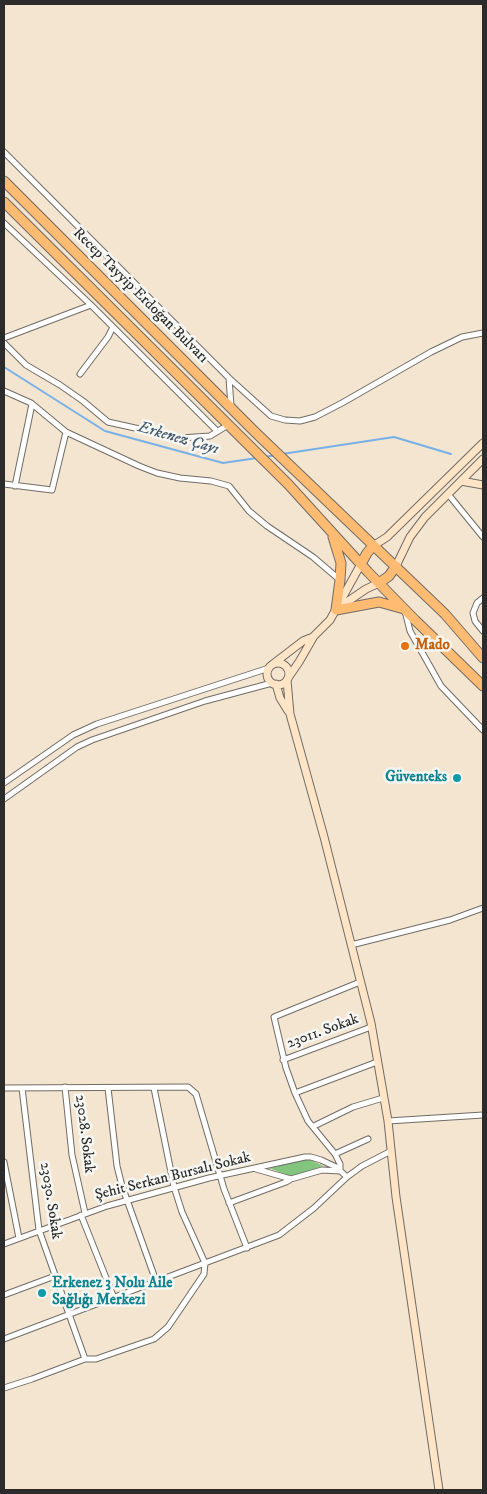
<!DOCTYPE html>
<meta charset="utf-8">
<style>
body{margin:0}
#map{position:relative;width:487px;height:1494px;overflow:hidden;background:#f3e5d0;font-family:"IM FELL DW Pica",serif}
canvas{display:block}
.frame{position:absolute;inset:0;border:5px solid #2b2b2b;pointer-events:none}
</style>
<div id="map">
<canvas width="487" height="1494"></canvas>
<div class="frame"></div>
</div>
<script>
const ctx = document.querySelector('canvas').getContext('2d');
ctx.lineJoin = 'round';
function paint(path, color) { ctx.fillStyle = color; ctx.fill(path, 'evenodd'); }
const poly = rows => new Path2D(rows.map(r => 'M' + r).join(''));
function trace(path, color, width, dash) { ctx.strokeStyle = color; ctx.lineWidth = width; ctx.lineCap = dash ? 'butt' : 'round'; ctx.setLineDash(dash || []); ctx.stroke(path); }
function label(font, color, halo, rows, align = 'center') {
  ctx.font = font + ' "IM FELL DW Pica",serif'; ctx.lineWidth = 5; ctx.setLineDash([]); ctx.textBaseline = 'middle'; ctx.strokeStyle = halo; ctx.fillStyle = color; for (const [text, x, y, turn = 0] of rows) {
    ctx.save(); ctx.translate(x, y); ctx.rotate((+turn || 0) * Math.PI / 180); ctx.textAlign = isNaN(turn) ? turn : align; if (halo) ctx.strokeText(text, 0, 0); ctx.fillText(text, 0, 0); ctx.restore();
  }
}
const green = poly([
 [309,1159,323,1166,296,1175,290,1176,269,1168]
]);
const stream = poly([
 [4,367,105,431,223,463,257,458],
 [282,454,394,437,451,454],
 [265,457,275,455]
]);
const street = poly([
 [4,152,229,378,231,406],
 [4,223,91,305,217,431],
 [4,338,91,305],
 [4,343,26,365,60,385,83,401,108,422,180,438,210,436,228,425],
 [80,374,108,337,113,327],
 [229,378,271,416,285,420,300,421,315,417,342,403,431,352,462,337,483,333],
 [4,391,31,403,66,432,139,466,157,473,180,478,211,481,229,486,249,511,267,526,313,557,340,580],
 [4,484,52,490,66,432],
 [15,486,32,404],
 [448,494,483,537],
 [483,598,477,603,473,613,475,621,483,631],
 [405,611,410,631,441,686,483,730],
 [4,783,73,735,97,724,269,668],
 [4,799,77,747,92,740,205,701,272,683],
 [351,945,450,920,483,908],
 [283,1060,371,1027],
 [65,1087,72,1155,85,1213],
 [4,1088,188,1087,196,1094,224,1189,247,1248],
 [22,1088,39,1230,85,1359],
 [108,1088,117,1166,122,1186,156,1281],
 [295,1093,377,1062],
 [388,1121,483,1115],
 [314,1126,353,1107,383,1098],
 [335,1154,368,1139],
 [4,1162,19,1238],
 [256,1169,291,1179,322,1170,340,1171,340,1164,335,1154,308,1121,295,1093,286,1068,274,1017,360,982],
 [229,1203,286,1182,291,1179],
 [81,1215,114,1298],
 [4,1244,107,1206,209,1178,305,1157,311,1157,321,1160,336,1167,347,1177],
 [4,1295,55,1276],
 [4,1339,279,1235,314,1208,347,1177,362,1166,391,1151],
 [4,1388,32,1379,85,1359,96,1359,154,1339,168,1327,204,1274,205,1263,182,1212,174,1187,154,1088]
]);
const secondary = poly([
 [461,481,483,485],
 [373,546,387,537,483,443],
 [396,566,410,537,425,517,483,459],
 [338,608,366,589,379,583],
 '267 674a11 11 0 1 1 22 0a11 11 0 1 1-22 0Z',
 [273,664,303,641,313,637],
 [288,678,299,662,314,636,330,620,361,564],
 [287,680,290,714,324,837,371,1023,388,1121,396,1197,439,1490],
 [276,684,280,698,288,711]
]);
const highway = poly([
 [4,181,255,432,445,614,483,658],
 [4,202,288,484,368,572,415,620,483,686],
 [333,537,341,563,340,580,336,610,379,602,404,609],
 [361,564,367,553,373,546],
 [379,583,389,576,396,566]
]);
const markers = [
 [405,646,5,"#e8710a"],
 [457,778,5,"#0f9aa8"],
 [42,1293,5,"#0f9aa8"]
];
const streetNames = [
 ["Recep Tayyip Erdoğan Bulvarı",140,296,45],
 ["23011. Sokak",323,1032,-20],
 ["23028. Sokak",84,1134,83],
 ["Şehit Serkan Bursalı Sokak",173,1177,-14],
 ["23030. Sokak",50,1201,81]
];
const foodNames = [
 ["Mado",415,646]
];
const cultureNames = [
 ["Güventeks",447,778],
 ["Erkenez 3 Nolu Aile",52,1284,"left"],
 ["Sağlığı Merkezi",52,1301,"left"]
];
const waterNames = [
 ["Erkenez Çayı",178,439,16]
];
paint(green, '#81c57f');
trace(stream, '#77b1e7', 2);
trace(street, '#716c65', 7);
trace(secondary, '#716c65', 9);
trace(highway, '#716c65', 11);
trace(street, '#fff', 5);
trace(secondary, '#ffe4c6', 7);
trace(highway, '#ffbb71', 9);
for (const [x, y, r, color] of markers) { const dot = new Path2D(); dot.arc(x, y, r, 0, 2 * Math.PI); ctx.fillStyle = color; ctx.fill(dot); trace(dot, '#f6f6f2', 2); }
label('15px', '#2b2b2b', '#f6f6f2', streetNames);
label('bold 15px', '#c56008', '#f6f6f2', foodNames, 'left');
label('bold 15px', '#0d838f', '#f6f6f2', cultureNames, 'right');
label('italic 16px', '#465a6d', '#f6f6f2', waterNames);
</script>
